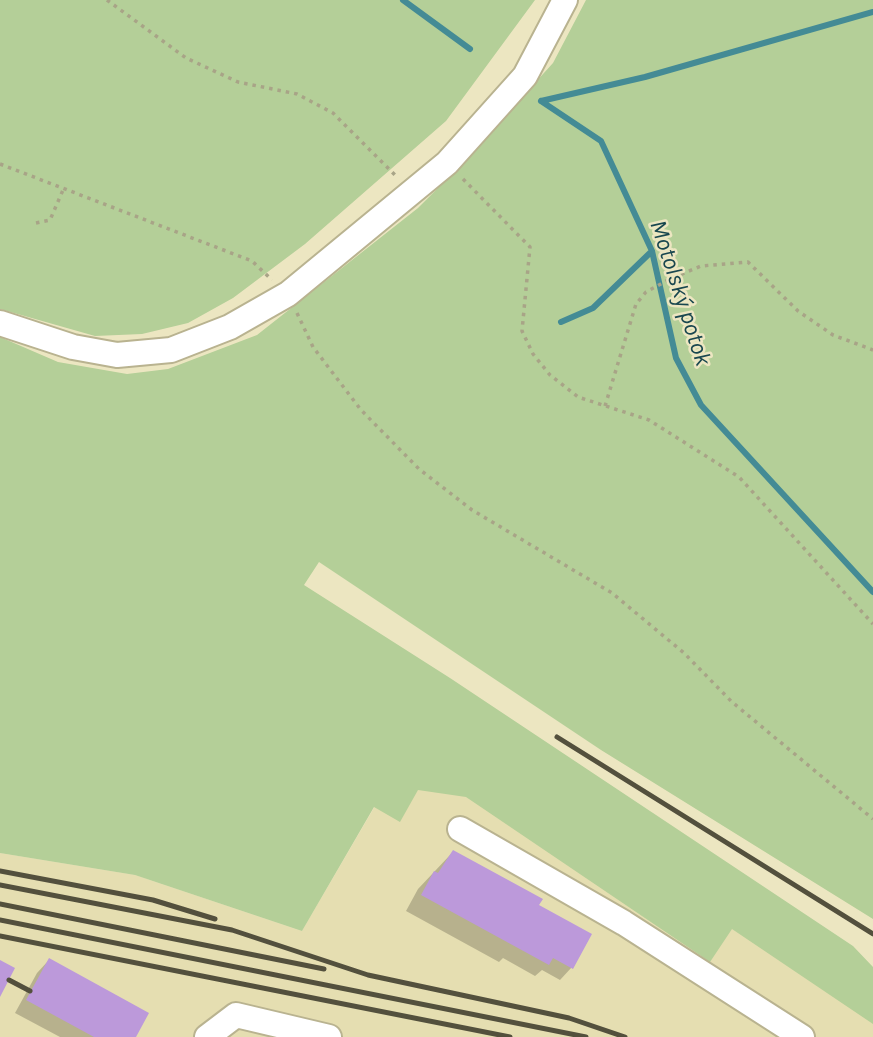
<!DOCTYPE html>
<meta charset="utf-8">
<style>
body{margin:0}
canvas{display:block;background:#ece6c1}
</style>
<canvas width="873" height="1037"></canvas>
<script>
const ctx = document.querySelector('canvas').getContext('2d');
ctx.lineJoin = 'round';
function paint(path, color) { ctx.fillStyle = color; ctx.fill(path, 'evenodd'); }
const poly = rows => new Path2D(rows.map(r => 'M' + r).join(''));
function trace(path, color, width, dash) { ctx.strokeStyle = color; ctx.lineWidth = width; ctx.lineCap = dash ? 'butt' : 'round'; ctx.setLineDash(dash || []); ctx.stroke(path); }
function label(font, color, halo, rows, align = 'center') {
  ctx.font = font + ' Karla,sans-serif'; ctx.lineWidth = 5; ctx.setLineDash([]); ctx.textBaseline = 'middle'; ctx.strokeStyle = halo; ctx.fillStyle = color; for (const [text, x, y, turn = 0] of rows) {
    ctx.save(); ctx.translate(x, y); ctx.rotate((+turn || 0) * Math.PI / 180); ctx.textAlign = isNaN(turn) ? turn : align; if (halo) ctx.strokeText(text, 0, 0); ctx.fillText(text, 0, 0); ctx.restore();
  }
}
const built = poly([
 [443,690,873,984,873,1037,0,1037,0,853,135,875,302,931]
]);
const green = poly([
 [0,0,535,0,446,121,305,244,233,298,188,323,142,334,95,336,0,309],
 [586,0,873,0,873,919,601,750,319,562,304,585,450,678,853,946,873,967,873,1024,732,929,710,962,466,797,418,790,400,822,374,807,302,931,135,875,0,853,0,337,58,362,127,374,168,369,257,335,418,208,455,171,553,63]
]);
const shadow = poly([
 [451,854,537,906,572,967,560,980,542,970,535,976,503,958,499,962,406,911,418,889],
 [49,960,134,1037,60,1037,15,1013,37,973]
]);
const stream = poly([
 [403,0,470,49],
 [541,101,601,141,652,251,676,358,701,405,873,592],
 [541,101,645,77,873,12],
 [561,322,593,308,652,251]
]);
const building = poly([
 [453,850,543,899,539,905,592,934,573,969,553,958,549,965,421,895,434,871,438,873],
 [49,958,149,1013,136,1037,94,1037,26,1000],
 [0,960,15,968,0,997]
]);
const path = poly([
 [107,0,186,58,238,82,297,94,333,113,398,178],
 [0,164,252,261,272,280],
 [463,179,530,247,522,331,533,354,550,375,578,397,649,420,739,477,873,624],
 [36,223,50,220,63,190],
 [297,313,313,347,361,410,419,469,472,510,612,593,684,653,732,702,873,819],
 [605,406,636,304,646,292,670,279,701,266,748,262,798,311,833,335,873,350]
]);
const minor = poly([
 [0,323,73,347,117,355,171,350,230,327,288,294,447,163,525,76,565,0],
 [460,829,624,923,802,1037],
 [207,1037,236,1015,329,1037]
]);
const rail = poly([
 [557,737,873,934],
 [0,871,153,900,215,919],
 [0,885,232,930,368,975,569,1018,625,1037],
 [0,904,324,969],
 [0,920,586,1037],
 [0,936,510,1037],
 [9,980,30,991]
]);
const waterNames = [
 ["Motolský potok",680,293,72]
];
paint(built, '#e5deb1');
paint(green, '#b4cf98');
paint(shadow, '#0003');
trace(stream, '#448b95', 6);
paint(building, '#bc99da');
trace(minor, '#b9b390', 28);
trace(path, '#a8a487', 3.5, [3.5, 5]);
trace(minor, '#fff', 24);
trace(rail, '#53503d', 5);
label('italic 24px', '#19474f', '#ece6c1', waterNames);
</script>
